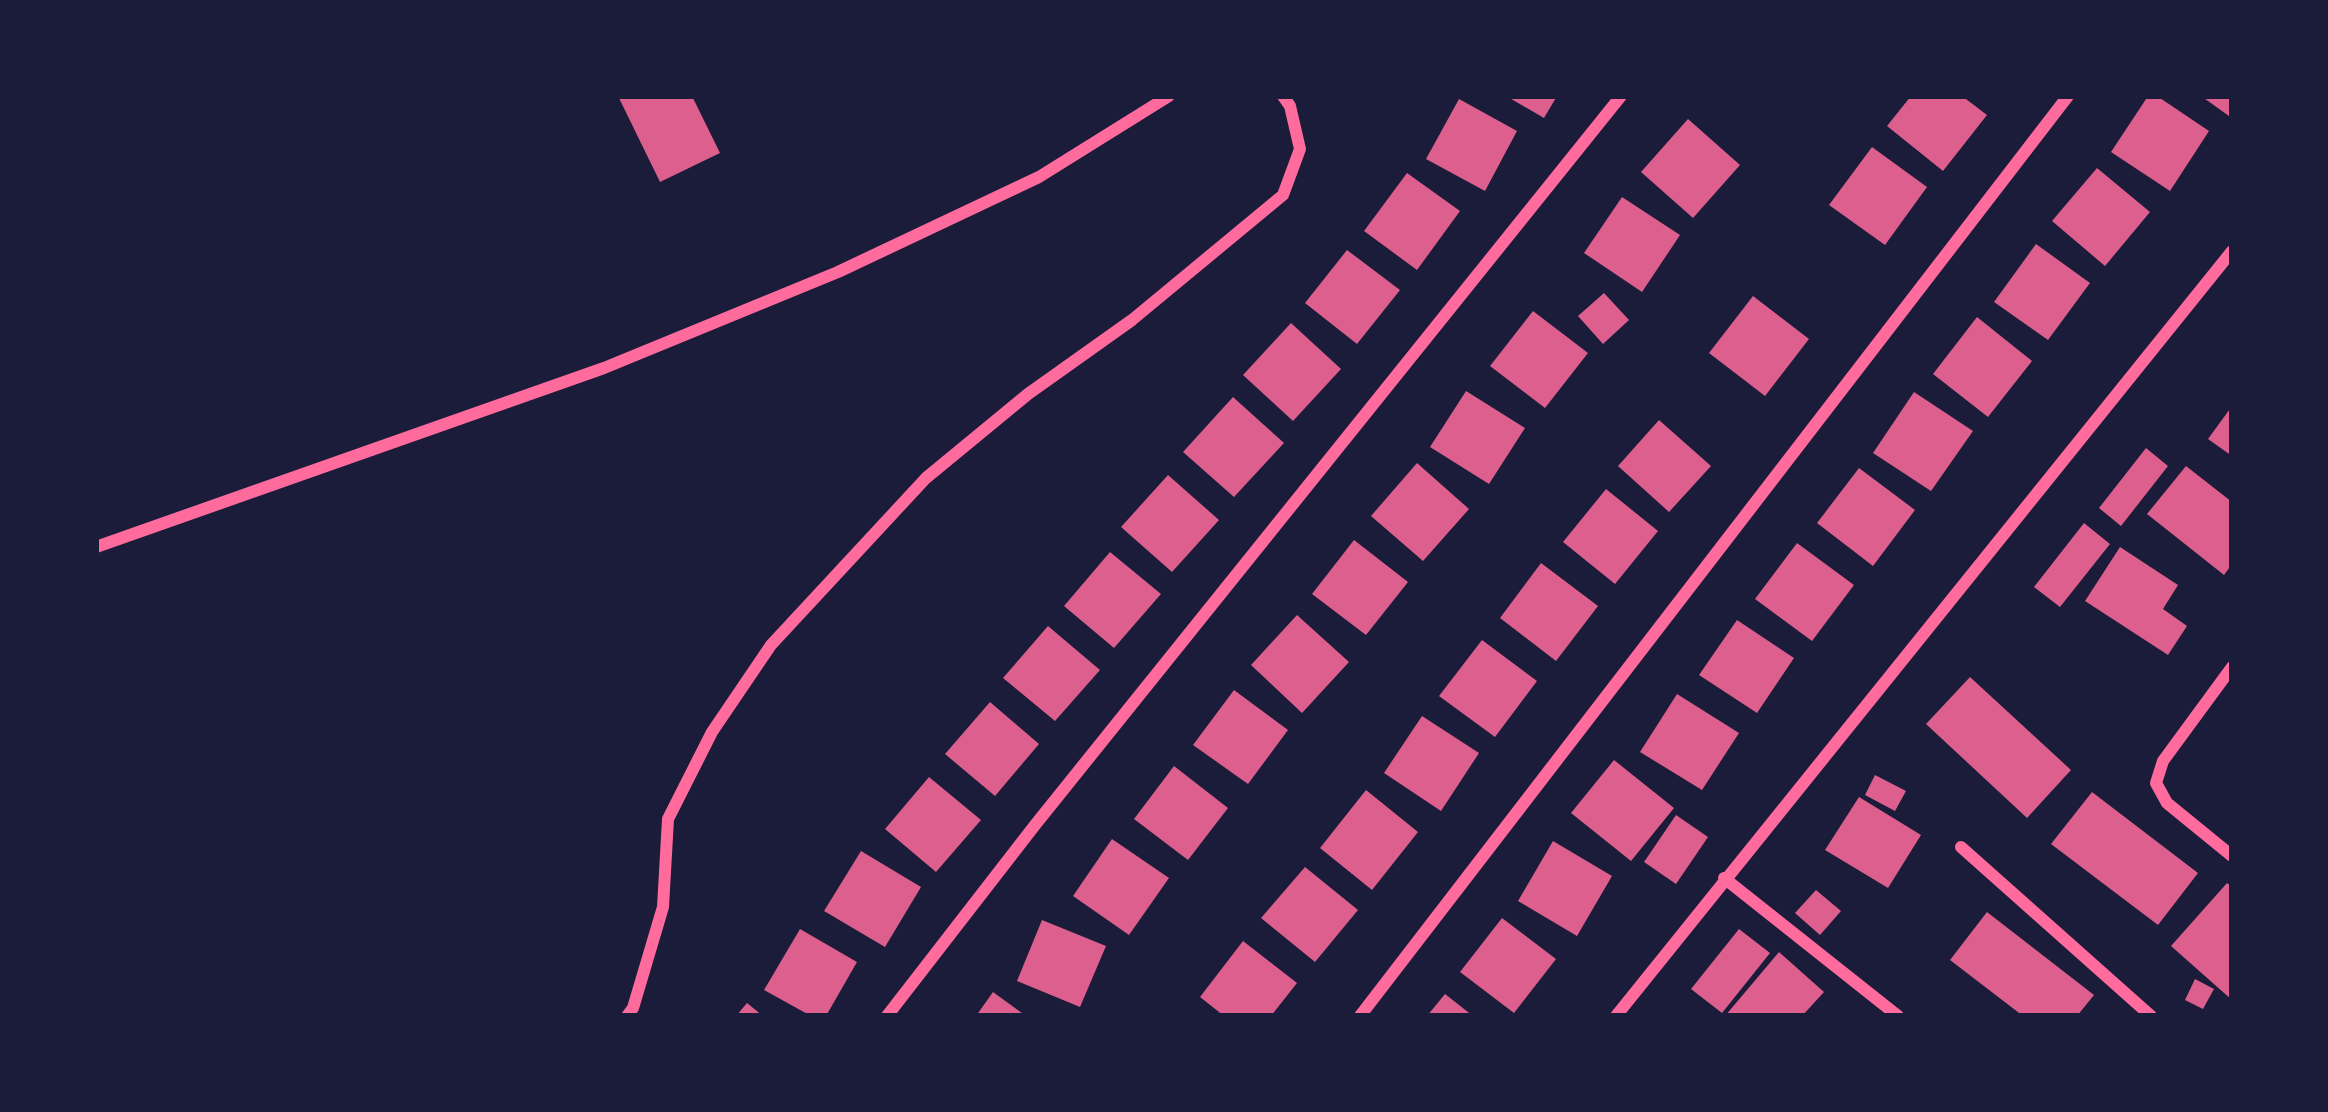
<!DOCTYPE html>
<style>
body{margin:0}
#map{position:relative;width:2328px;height:1112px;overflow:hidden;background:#1b1b3a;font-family:"Golos Text",sans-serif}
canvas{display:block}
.frame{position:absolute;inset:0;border:99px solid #1b1b3a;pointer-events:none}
</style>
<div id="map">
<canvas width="2328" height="1112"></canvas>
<div class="frame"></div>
</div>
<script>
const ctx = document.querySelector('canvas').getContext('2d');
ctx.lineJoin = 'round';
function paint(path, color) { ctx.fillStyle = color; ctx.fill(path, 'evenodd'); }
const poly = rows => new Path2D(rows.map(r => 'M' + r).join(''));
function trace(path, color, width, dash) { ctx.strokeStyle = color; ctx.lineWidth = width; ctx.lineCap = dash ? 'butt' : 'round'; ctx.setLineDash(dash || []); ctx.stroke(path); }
const building = poly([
 [618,96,692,96,720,153,660,182],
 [1506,96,1557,96,1544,118],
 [1911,96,1962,96,1987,115,1943,171,1887,126],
 [2148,96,2157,96,2209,131,2170,191,2111,152],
 [2201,96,2232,96,2232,111,2229,116],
 [1459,99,1517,131,1485,191,1426,159],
 [1688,119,1740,165,1693,218,1641,172],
 [1872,147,1927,187,1885,245,1829,205],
 [2097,168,2150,212,2105,266,2052,221],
 [1407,173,1460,211,1417,270,1364,231],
 [1622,197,1680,235,1642,292,1584,253],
 [2036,244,2090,283,2048,340,1994,302],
 [1347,250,1400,290,1357,344,1305,303],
 [1604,293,1629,320,1603,344,1578,316],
 [1753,296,1809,339,1765,396,1709,353],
 [1533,311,1588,353,1545,408,1490,366],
 [1977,317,2032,361,1988,417,1933,374],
 [1291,323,1341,369,1293,421,1243,375],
 [1466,391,1525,428,1489,484,1430,447],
 [1914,392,1973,431,1931,491,1873,453],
 [1233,397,1284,443,1234,497,1183,452],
 [2232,406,2232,456,2208,439],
 [1659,420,1711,466,1669,512,1618,466],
 [2146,448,2168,466,2121,526,2099,508],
 [1417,463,1469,509,1423,561,1371,516],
 [2186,466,2232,502,2232,564,2224,575,2147,514],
 [1859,468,1915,510,1873,566,1817,523],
 [1168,475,1219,520,1172,572,1121,527],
 [1606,489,1658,531,1615,584,1563,542],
 [2084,523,2110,544,2060,607,2034,587],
 [1354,540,1408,582,1366,635,1312,594],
 [1797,543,1854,585,1812,641,1755,599],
 [2120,547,2178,585,2163,609,2187,626,2168,655,2085,601],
 [1110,552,1161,594,1114,648,1064,606],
 [1541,563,1598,606,1556,661,1500,618],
 [1297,615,1349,662,1302,713,1251,665],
 [1737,620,1794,658,1757,713,1699,675],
 [1048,626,1100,670,1055,721,1003,678],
 [1482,640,1537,681,1495,737,1439,696],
 [1970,677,2071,770,2027,818,1926,724],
 [1234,690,1288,730,1248,784,1193,745],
 [1677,694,1739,733,1702,790,1640,752],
 [990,702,1039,744,995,796,945,754],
 [1422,716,1479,753,1441,811,1384,773],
 [1614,760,1674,808,1631,861,1571,813],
 [1174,766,1228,808,1188,860,1134,819],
 [1875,775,1906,791,1895,811,1865,795],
 [929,777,981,820,936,872,885,829],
 [1366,790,1418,832,1372,890,1320,848],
 [2092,792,2198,873,2158,925,2051,844],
 [1859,797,1921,835,1888,888,1825,850],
 [1676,815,1708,837,1676,884,1644,862],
 [1112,839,1169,878,1129,935,1073,896],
 [1553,841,1612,876,1577,936,1518,901],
 [861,851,921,887,885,947,824,911],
 [1305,867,1358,910,1315,962,1261,918],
 [2227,883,2232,887,2232,1000,2171,946],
 [1816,890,1841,911,1820,935,1795,913],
 [1987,912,2094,995,2077,1016,2023,1016,1950,960],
 [1502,918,1556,959,1514,1013,1460,972],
 [1042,920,1106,946,1080,1007,1017,981],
 [800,929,857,962,826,1016,811,1016,764,990],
 [1739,929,1770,953,1722,1013,1691,989],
 [1243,941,1297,983,1271,1016,1224,1016,1200,997],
 [1779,952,1824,992,1802,1016,1725,1016],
 [2195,979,2214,989,2203,1009,2185,1000],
 [993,992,1026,1016,976,1016],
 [1445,994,1473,1016,1427,1016],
 [747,1003,763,1016,736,1016]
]);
const minor = poly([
 [96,547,604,368,838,272,1039,177,1169,96],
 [2232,667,2163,761,2156,783,2167,803,2232,856],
 [1961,847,2151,1016],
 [1724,878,1898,1016],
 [627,1016,633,1008,663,907,668,819,712,732,771,645,926,478,1028,394,1132,320,1283,195,1300,149,1290,106,1283,96],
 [887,1016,1035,825,1621,96],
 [1360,1016,2068,96],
 [1616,1016,2232,251]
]);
paint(building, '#dd5f8e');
trace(minor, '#ff6b9d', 12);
</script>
